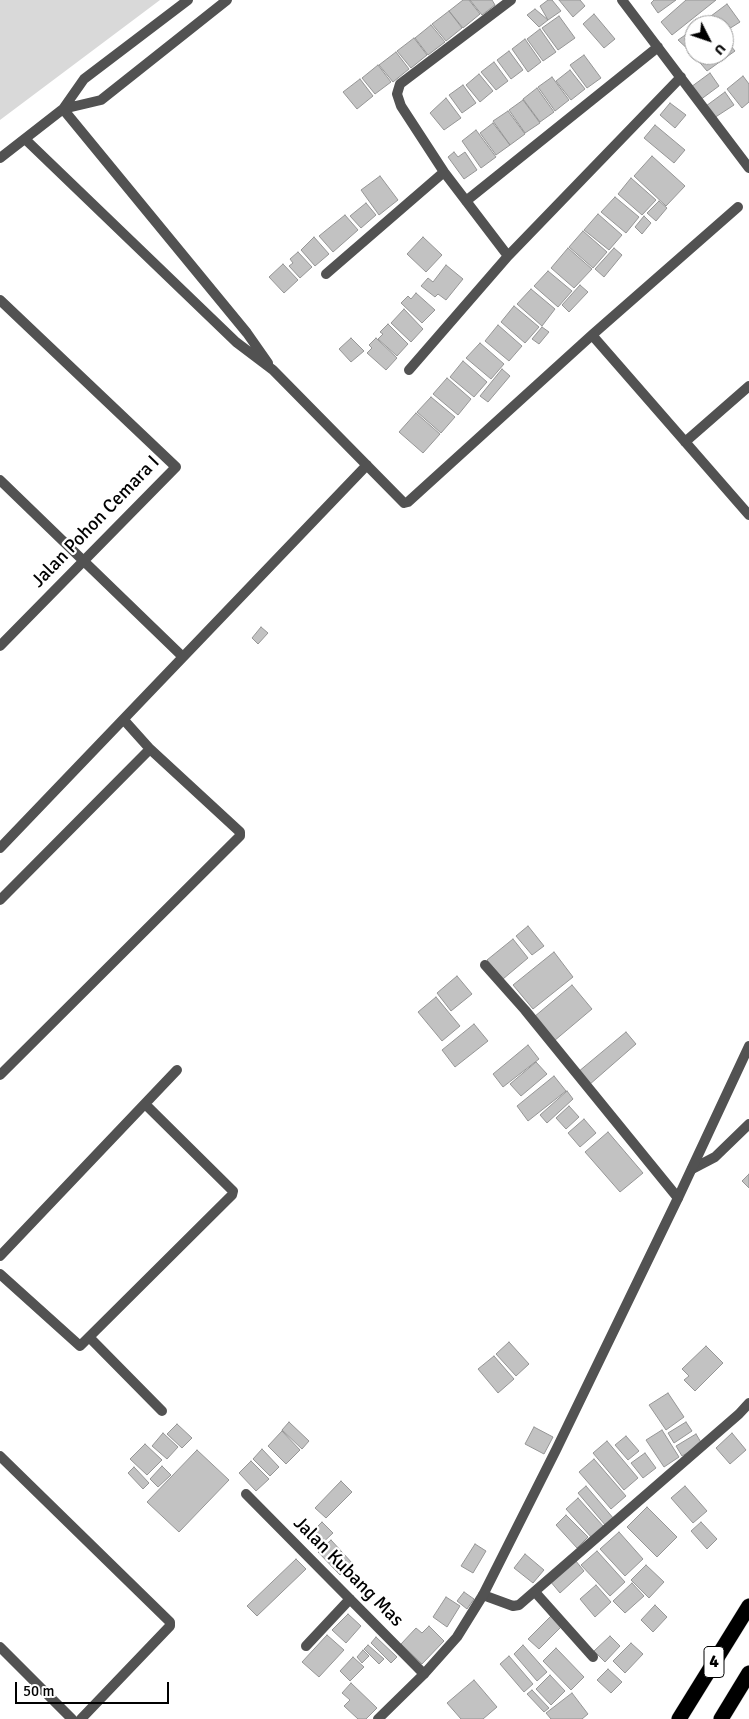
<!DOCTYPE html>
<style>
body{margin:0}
#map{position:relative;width:749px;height:1719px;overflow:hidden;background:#fff;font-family:Signika,sans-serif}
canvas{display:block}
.north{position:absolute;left:684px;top:15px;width:50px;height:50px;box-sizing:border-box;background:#fff;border:1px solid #999;border-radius:50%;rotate:131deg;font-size:14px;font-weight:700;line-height:20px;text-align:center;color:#000}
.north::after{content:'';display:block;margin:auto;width:18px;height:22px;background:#000;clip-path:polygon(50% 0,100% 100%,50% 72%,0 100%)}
.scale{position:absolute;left:15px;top:1682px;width:154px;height:22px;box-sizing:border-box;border:2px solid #000;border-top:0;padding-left:6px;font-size:15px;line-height:18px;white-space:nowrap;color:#000;-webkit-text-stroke:4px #fff;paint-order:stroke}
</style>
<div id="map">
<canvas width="749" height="1719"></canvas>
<div class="north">U</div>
<div class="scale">50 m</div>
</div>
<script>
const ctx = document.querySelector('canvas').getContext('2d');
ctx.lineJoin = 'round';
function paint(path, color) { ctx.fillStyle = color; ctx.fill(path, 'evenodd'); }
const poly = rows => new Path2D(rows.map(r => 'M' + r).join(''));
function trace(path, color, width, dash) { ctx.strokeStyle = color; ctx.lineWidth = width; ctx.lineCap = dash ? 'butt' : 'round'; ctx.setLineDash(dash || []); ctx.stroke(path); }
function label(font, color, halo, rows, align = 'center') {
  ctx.font = font + ' Signika,sans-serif'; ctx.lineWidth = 4.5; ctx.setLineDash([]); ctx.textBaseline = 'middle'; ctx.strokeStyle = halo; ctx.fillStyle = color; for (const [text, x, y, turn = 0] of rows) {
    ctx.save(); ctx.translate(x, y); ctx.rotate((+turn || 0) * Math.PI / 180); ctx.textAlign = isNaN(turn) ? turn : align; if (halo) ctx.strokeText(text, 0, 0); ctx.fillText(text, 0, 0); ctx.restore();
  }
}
const green = poly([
 [0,0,160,0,0,120]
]);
const building = poly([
 [463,0,469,0,480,14,463,28,449,11,463,0],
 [470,0,492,0,495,5,482,15,470,0],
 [548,0,552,0,561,11,548,20,540,6,548,0],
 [559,0,580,0,585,6,573,17,559,0],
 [654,0,676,0,658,13,651,3,654,0],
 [686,0,716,0,672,35,661,22,686,0],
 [727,4,740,22,724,32,724,25,699,25,727,4],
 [535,9,548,20,539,27,527,15,535,9],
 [449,11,462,28,446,41,432,24,449,11],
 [594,14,615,39,604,48,583,24,594,14],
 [559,16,575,38,558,50,542,28,559,16],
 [431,25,445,42,428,55,415,38,431,25],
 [540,29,556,52,543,61,527,39,540,29],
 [694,29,694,50,691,52,678,40,694,29],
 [414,38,427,55,411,68,397,51,414,38],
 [525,39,541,62,528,72,512,49,525,39],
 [726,40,735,51,707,71,696,58,702,55,724,55,724,42,726,40],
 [509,51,523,70,511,79,497,60,509,51],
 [396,52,409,69,393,82,379,65,396,52],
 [584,55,601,78,587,88,570,65,584,55],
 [494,62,508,81,496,90,481,72,494,62],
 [378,65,391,82,375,94,362,78,378,65],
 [570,70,585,89,571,100,556,81,570,70],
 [710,73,719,86,700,100,691,87,710,73],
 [479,74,493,91,480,102,466,85,479,74],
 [743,76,749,84,749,102,742,108,727,89,743,76],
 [552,77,569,100,555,111,538,87,552,77],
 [360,79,373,96,357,109,343,92,360,79],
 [463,85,476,103,462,113,449,95,463,85],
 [537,88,554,112,540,122,523,99,537,88],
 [725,92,734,105,714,118,706,106,725,92],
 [446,98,461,118,444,130,430,113,446,98],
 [523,100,540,123,525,133,509,110,523,100],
 [670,103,686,115,675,128,660,115,670,103],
 [508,111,525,134,510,145,493,121,508,111],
 [493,123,510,145,496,155,480,133,493,123],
 [655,125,685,150,674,163,644,138,655,125],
 [476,130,496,157,481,168,462,141,476,130],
 [454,152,458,157,465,152,477,170,464,179,448,157,454,152],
 [652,156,685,186,666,206,634,176,652,156],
 [380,176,398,200,379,215,361,190,380,176],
 [631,178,656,200,642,215,618,194,631,178],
 [615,197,639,217,626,233,601,212,615,197],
 [659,201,667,208,656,221,647,213,659,201],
 [366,203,376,215,361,228,350,216,366,203],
 [598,214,622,235,609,250,584,230,598,214],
 [345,215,358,230,333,252,319,236,345,215],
 [644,216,651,223,642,234,635,227,644,216],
 [583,231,607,252,593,268,569,247,583,231],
 [314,237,329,254,315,266,301,250,314,237],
 [423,237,442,255,426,272,407,254,423,237],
 [568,248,592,269,574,288,551,268,568,248],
 [614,248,622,255,604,277,595,269,614,248],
 [298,252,312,267,300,278,289,266,293,263,290,259,298,252],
 [283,264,298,280,284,293,269,277,283,264],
 [446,265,463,279,446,300,438,294,435,297,421,286,428,278,433,282,446,265],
 [548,271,572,291,558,307,534,286,548,271],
 [580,285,588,292,569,312,562,305,580,285],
 [531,289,555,309,542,326,517,304,531,289],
 [416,293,435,310,422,323,401,303,408,296,411,299,416,293],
 [514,306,539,327,525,343,501,322,514,306],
 [404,309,423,329,411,342,391,323,404,309],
 [388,324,408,344,397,356,378,339,383,334,380,332,388,324],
 [498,325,522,346,509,361,485,341,498,325],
 [542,327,549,332,539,344,532,339,542,327],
 [351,338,364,351,351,362,339,349,351,338],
 [376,338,397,358,386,370,367,353,372,348,369,345,376,338],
 [480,343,504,364,491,379,466,358,480,343],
 [463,361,487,382,474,397,450,377,463,361],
 [502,369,510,376,488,402,480,396,502,369],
 [447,378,471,399,458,415,433,394,447,378],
 [431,397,455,417,441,433,417,412,431,397],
 [416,413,440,434,423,453,399,432,416,413],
 [261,627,268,633,258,644,252,638,261,627],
 [528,926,544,946,532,955,516,936,528,926],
 [513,939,528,958,503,979,487,960,513,939],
 [554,952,573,977,533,1009,513,985,554,952],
 [457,976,472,994,451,1011,437,993,457,976],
 [572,985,592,1009,554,1041,534,1017,572,985],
 [436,997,460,1026,442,1041,418,1012,436,997],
 [474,1024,488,1041,455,1067,442,1050,474,1024],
 [626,1032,636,1044,589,1085,578,1072,626,1032],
 [528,1045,539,1059,503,1087,493,1074,528,1045],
 [536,1062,547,1074,521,1096,510,1084,536,1062],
 [554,1076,566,1091,528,1121,517,1106,554,1076],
 [567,1091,573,1099,547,1123,540,1115,567,1091],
 [569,1106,579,1117,566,1129,556,1118,569,1106],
 [584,1119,596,1133,580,1147,568,1133,584,1119],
 [608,1132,643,1173,620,1192,585,1152,608,1132],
 [749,1174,749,1188,742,1181,749,1174],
 [509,1342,529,1364,516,1376,496,1354,509,1342],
 [706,1346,723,1363,695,1391,684,1380,689,1376,682,1369,706,1346],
 [494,1356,514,1379,498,1393,478,1369,494,1356],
 [668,1393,684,1417,666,1430,649,1405,668,1393],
 [289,1422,309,1441,302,1449,282,1430,289,1422],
 [686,1422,692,1431,674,1443,668,1433,686,1422],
 [177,1424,192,1438,182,1448,167,1434,177,1424],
 [534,1427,553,1437,544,1454,525,1444,534,1427],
 [662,1430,679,1457,664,1467,646,1440,662,1430],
 [282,1431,300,1450,286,1464,268,1446,282,1431],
 [163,1433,178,1447,167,1459,152,1446,163,1433],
 [732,1433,746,1450,730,1464,716,1448,732,1433],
 [696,1434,702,1444,682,1456,676,1446,696,1434],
 [626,1436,639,1451,628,1460,615,1445,626,1436],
 [607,1441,638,1478,624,1490,593,1453,607,1441],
 [145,1444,162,1460,147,1475,130,1459,145,1444],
 [262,1449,279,1467,270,1476,253,1459,262,1449],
 [197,1450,229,1480,179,1532,147,1502,197,1450],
 [645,1453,656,1468,643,1478,631,1463,645,1453],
 [594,1459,626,1496,611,1509,579,1472,594,1459],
 [251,1461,269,1479,256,1491,239,1473,251,1461],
 [162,1466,171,1475,158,1487,150,1479,162,1466],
 [134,1467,149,1483,143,1489,128,1473,134,1467],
 [341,1481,352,1492,326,1518,315,1508,341,1481],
 [586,1486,614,1519,606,1526,578,1493,586,1486],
 [685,1486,707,1511,693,1523,671,1498,685,1486],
 [578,1498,604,1527,592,1538,566,1509,578,1498],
 [647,1507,677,1537,657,1557,627,1527,647,1507],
 [566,1515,588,1537,577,1548,556,1525,566,1515],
 [322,1522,333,1533,317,1548,307,1537,322,1522],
 [701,1522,717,1539,707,1549,691,1531,701,1522],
 [619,1532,643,1559,625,1576,600,1549,619,1532],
 [331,1540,353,1564,340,1575,318,1552,331,1540],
 [475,1544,486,1551,473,1573,461,1566,475,1544],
 [597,1551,625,1582,610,1596,581,1565,597,1551],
 [525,1554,544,1570,533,1583,514,1568,525,1554],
 [296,1559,306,1569,257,1616,247,1606,296,1559],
 [575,1560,584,1571,560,1593,550,1581,575,1560],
 [646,1565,664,1582,649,1598,631,1580,646,1565],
 [632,1583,644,1596,625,1613,613,1601,632,1583],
 [596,1585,611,1602,595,1617,580,1599,596,1585],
 [464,1592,474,1599,467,1609,457,1601,464,1592],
 [446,1597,460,1606,447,1627,433,1617,446,1597],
 [655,1605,667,1617,653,1632,641,1620,655,1605],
 [348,1614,361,1626,346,1643,332,1630,348,1614],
 [551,1616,562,1626,539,1649,528,1639,551,1616],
 [429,1626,444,1641,422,1664,401,1644,416,1628,422,1633,429,1626],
 [327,1635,344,1650,319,1677,302,1662,327,1635],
 [610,1636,620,1646,605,1662,594,1651,610,1636],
 [376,1637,397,1657,391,1663,371,1643,376,1637],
 [631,1643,643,1654,625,1673,613,1661,631,1643],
 [368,1645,384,1659,379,1664,364,1649,368,1645],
 [523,1645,547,1672,537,1681,514,1654,523,1645],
 [556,1648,584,1677,571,1690,543,1661,556,1648],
 [363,1650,369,1656,362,1663,357,1657,363,1650],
 [509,1656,533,1684,524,1692,500,1664,509,1656],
 [353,1657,364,1667,350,1681,340,1671,353,1657],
 [608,1669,622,1682,611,1693,597,1680,608,1669],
 [550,1675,565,1691,551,1705,536,1689,550,1675],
 [474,1680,497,1707,483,1719,461,1719,447,1703,474,1680],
 [351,1683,377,1708,366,1719,358,1719,344,1706,350,1700,342,1693,351,1683],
 [532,1690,549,1708,544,1712,527,1694,532,1690],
 [572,1693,588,1714,582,1719,551,1719,546,1713,572,1693]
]);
const service = poly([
 [692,1169,715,1157,749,1124]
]);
const minor = poly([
 [622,0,749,168],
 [63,109,247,333,268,363],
 [63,109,101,100,227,0],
 [25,139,236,342,273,370,404,503,408,502,592,335,738,207],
 [0,158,63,109,84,79,188,0],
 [466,201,658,47],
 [508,256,444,172,401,106,397,94,400,84,511,0],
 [326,274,444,172],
 [0,300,176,467,0,646],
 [592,335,749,515],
 [409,370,508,256,681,77],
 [685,442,749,386],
 [0,480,183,657],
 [0,848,367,465],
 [0,900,150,749],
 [485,965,525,1010,678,1198],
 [0,1075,240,836,240,832,150,749,124,720],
 [0,1256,177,1070],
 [0,1274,80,1346,232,1195,233,1191,145,1104],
 [89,1337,162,1411],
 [0,1456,170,1622,170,1626,81,1719],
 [246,1494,424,1674],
 [535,1592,593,1657],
 [483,1595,513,1606,519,1605,739,1414,749,1403],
 [306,1646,350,1599],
 [0,1647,72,1719]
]);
const tertiary = poly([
 [378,1719,424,1674,457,1637,483,1595,556,1450,678,1198,749,1046]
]);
const motorway = poly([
 [679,1719,749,1606],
 [721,1719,749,1673]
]);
const shields = [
 [714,1662,20]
];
const shieldNames = [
 ["4",714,1662]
];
const streetNames = [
 ["Jalan Pohon Cemara I",96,522,-46],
 ["Jalan Kubang Mas",348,1572,45]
];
paint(green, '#d9d9d9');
paint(building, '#c2c2c2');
trace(building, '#969696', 1);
trace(motorway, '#dbdbdb', 16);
trace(service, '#525252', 10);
trace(minor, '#525252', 10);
trace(tertiary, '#525252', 10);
trace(motorway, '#000', 15);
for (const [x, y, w] of shields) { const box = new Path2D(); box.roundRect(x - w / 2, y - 15.5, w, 31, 4); ctx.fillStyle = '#fff'; ctx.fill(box); trace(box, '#000', 1); }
label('bold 18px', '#000', null, shieldNames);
label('19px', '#000', '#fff', streetNames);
</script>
